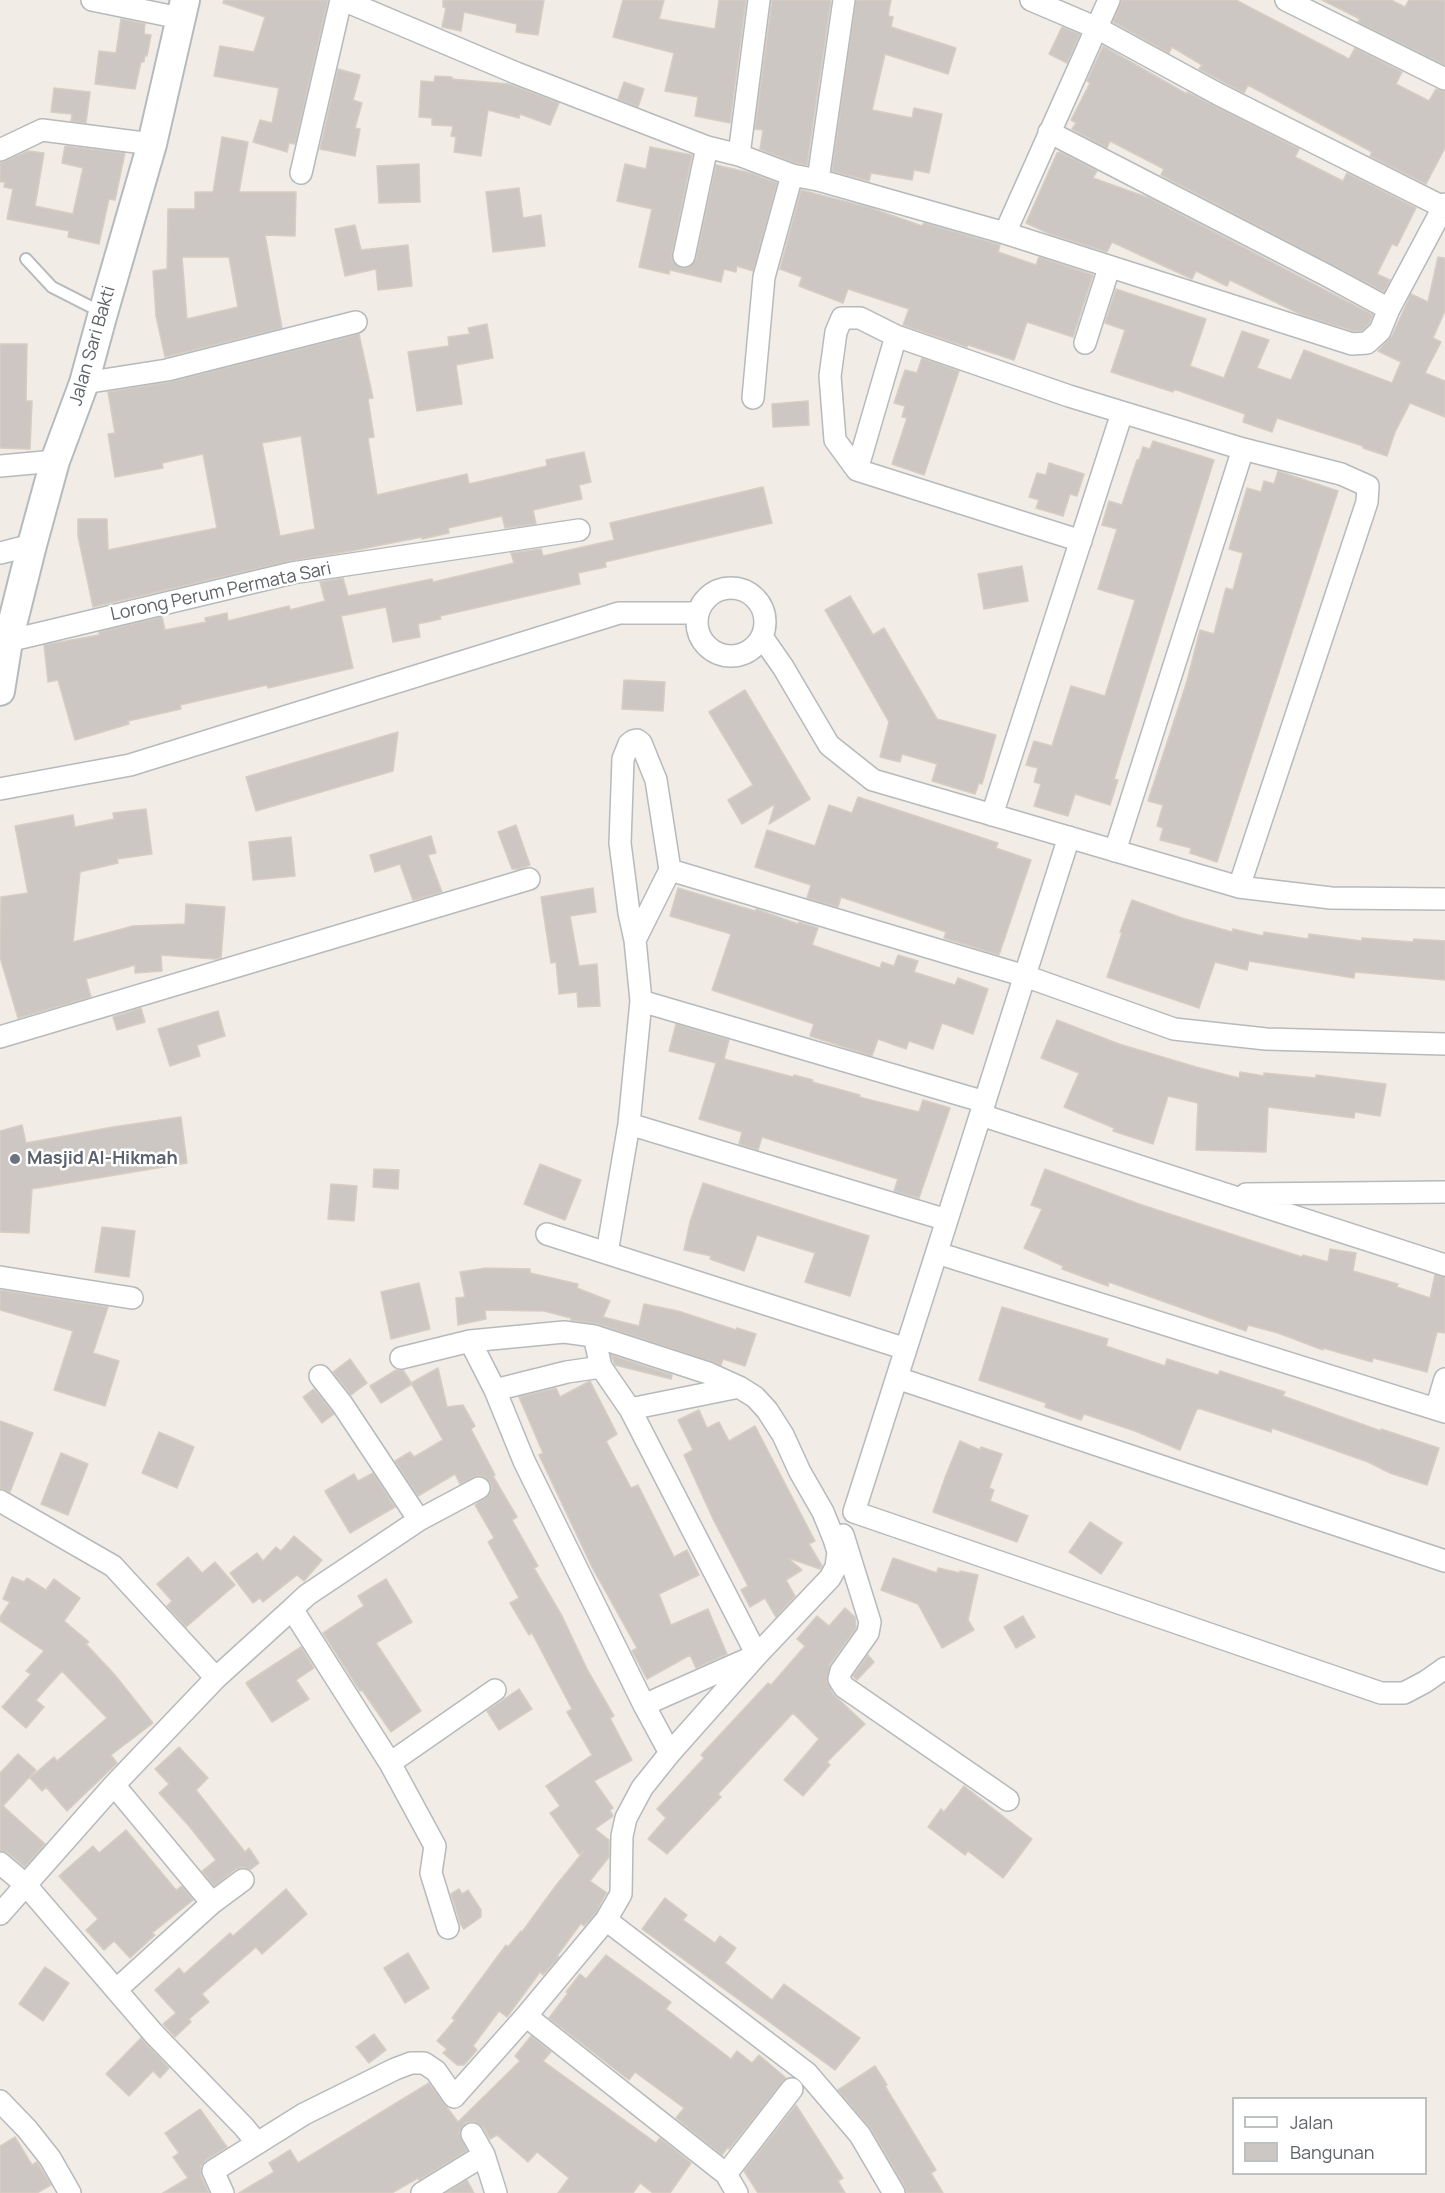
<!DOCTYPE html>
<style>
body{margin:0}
#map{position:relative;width:1445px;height:2193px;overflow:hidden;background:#f1ece5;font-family:Manrope,sans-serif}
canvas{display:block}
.legend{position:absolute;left:1232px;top:2097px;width:195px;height:78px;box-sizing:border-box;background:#fff;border:2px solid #bec1c2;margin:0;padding:8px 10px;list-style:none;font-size:18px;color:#5d6367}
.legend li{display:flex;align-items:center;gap:12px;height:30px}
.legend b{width:30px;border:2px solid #bec1c2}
</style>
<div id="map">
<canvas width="1445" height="2193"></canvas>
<ul class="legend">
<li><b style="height:8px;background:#fff"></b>Jalan</li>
<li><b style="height:16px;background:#ccc7c2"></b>Bangunan</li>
</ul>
</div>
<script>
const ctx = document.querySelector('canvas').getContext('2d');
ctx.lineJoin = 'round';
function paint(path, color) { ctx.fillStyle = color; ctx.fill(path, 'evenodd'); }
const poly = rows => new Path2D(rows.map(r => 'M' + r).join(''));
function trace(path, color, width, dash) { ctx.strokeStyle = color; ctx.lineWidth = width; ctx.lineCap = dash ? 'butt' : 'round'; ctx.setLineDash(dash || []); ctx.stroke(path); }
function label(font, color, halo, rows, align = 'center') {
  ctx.font = font + ' Manrope,sans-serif'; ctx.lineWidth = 5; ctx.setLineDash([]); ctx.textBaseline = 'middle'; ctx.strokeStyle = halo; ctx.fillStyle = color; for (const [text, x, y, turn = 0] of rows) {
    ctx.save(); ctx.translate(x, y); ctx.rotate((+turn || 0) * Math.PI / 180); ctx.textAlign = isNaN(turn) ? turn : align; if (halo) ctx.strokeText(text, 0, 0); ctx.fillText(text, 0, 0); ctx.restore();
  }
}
const building = poly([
 [224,0,328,0,295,144,289,143,287,152,253,142,260,120,272,123,279,88,214,76,220,46,254,52,265,17,223,3,224,0],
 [443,0,544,0,538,35,516,32,517,24,464,12,461,31,442,27,446,8,443,7,443,0],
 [623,0,664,0,659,19,715,29,719,0,746,0,730,123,695,116,698,97,665,91,674,53,613,37,623,0],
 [772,0,831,0,807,165,795,163,760,149,763,130,755,129,772,0],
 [856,0,891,0,888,16,893,17,891,27,956,48,948,74,885,54,872,110,912,118,914,108,942,114,929,173,914,170,912,180,871,173,869,181,832,171,856,0],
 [1122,0,1236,0,1349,59,1355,48,1402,72,1396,84,1429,101,1436,89,1445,92,1445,148,1426,184,1370,156,1372,152,1248,85,1244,93,1199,69,1202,65,1172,47,1169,53,1113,22,1122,0],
 [1322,0,1391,0,1405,7,1409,0,1445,0,1445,65,1358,22,1360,19,1322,0],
 [121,19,145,24,144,34,151,35,147,56,145,55,144,62,141,62,135,89,95,84,99,51,116,53,121,19],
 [1062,27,1080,34,1067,63,1049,54,1062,27],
 [1103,46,1187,94,1187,92,1299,149,1295,157,1343,181,1347,173,1416,208,1397,246,1392,244,1377,274,1390,280,1384,292,1161,175,1164,169,1110,141,1107,148,1072,129,1076,123,1071,120,1090,83,1087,81,1103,46],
 [338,69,360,75,353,100,362,103,355,128,360,129,355,156,320,149,338,69],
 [435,76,452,77,452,79,509,84,559,103,550,125,520,114,519,118,488,110,481,156,454,152,456,137,451,136,453,126,432,125,432,118,419,117,421,81,434,82,435,76],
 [624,82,644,89,638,107,618,99,624,82],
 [54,88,90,92,86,123,71,121,72,114,51,112,54,88],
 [222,137,248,142,239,192,296,192,295,236,265,235,282,328,165,357,156,316,153,271,167,269,168,209,195,209,195,192,213,192,222,137],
 [182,257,229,257,238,307,187,319,182,257],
 [65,146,125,153,115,200,109,199,99,244,68,237,69,231,7,219,13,189,4,187,5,182,0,182,0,163,28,151,44,153,35,206,73,214,83,168,62,163,65,146],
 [650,147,692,155,672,253,672,260,681,268,688,268,696,259,716,165,751,173,777,183,753,271,737,266,736,272,724,269,721,282,670,270,669,274,639,267,652,209,617,201,625,164,646,169,650,147],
 [1060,152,1097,171,1093,178,1149,198,1373,315,1369,324,1362,331,1354,331,1302,315,1230,280,1227,286,1196,271,1192,279,1112,242,1107,252,1050,234,1026,223,1057,153,1060,152],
 [419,164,420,202,379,203,377,166,419,164],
 [519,188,523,218,541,215,545,246,493,252,486,192,519,188],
 [801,190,871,208,922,226,924,223,997,244,1000,245,998,252,1036,265,1039,257,1093,275,1073,337,1027,322,1014,360,968,345,967,347,903,325,909,309,848,289,843,303,799,286,802,277,780,269,801,190],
 [355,225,361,250,408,245,412,286,378,290,376,269,345,276,335,229,355,225],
 [1438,257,1445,258,1445,311,1433,338,1441,342,1425,373,1445,381,1445,417,1410,403,1395,432,1387,456,1363,448,1363,446,1277,418,1272,432,1243,422,1245,414,1174,389,1173,392,1111,372,1125,330,1105,323,1116,289,1206,319,1190,366,1224,378,1242,331,1269,340,1257,368,1291,380,1304,350,1392,383,1401,362,1378,351,1392,336,1411,294,1428,302,1438,257],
 [487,324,493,358,456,365,462,404,417,411,408,352,449,346,448,337,470,334,468,328,487,324],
 [359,334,373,398,368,399,374,437,368,438,377,495,467,474,469,484,547,466,546,460,584,452,591,482,579,485,582,499,533,510,536,524,505,528,502,516,448,528,449,533,422,539,422,537,351,551,289,561,93,607,78,536,78,519,107,519,108,550,217,528,203,454,162,463,163,468,115,477,108,434,115,433,108,392,170,382,359,334],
 [301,436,315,529,280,536,262,443,301,436],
 [0,344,27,344,26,401,32,401,30,449,0,448,0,344],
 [922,358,959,371,924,475,892,464,907,418,902,417,905,406,894,403,905,370,917,373,922,358],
 [808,401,809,425,773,427,772,404,808,401],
 [1153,441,1214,460,1114,779,1118,780,1110,805,1075,794,1068,816,1034,806,1041,784,1034,782,1038,768,1026,765,1034,741,1052,746,1071,686,1105,696,1135,600,1098,589,1117,529,1102,525,1109,501,1122,505,1137,460,1139,460,1143,447,1150,449,1153,441],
 [1049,463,1084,474,1077,496,1070,494,1063,516,1036,508,1039,500,1029,497,1037,473,1046,475,1049,463],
 [1278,471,1338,491,1217,862,1190,853,1191,848,1160,840,1163,828,1157,826,1163,805,1148,801,1187,681,1200,630,1214,634,1226,588,1233,590,1243,553,1229,549,1247,488,1261,492,1264,481,1274,484,1278,471],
 [763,487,772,523,605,562,606,567,578,573,580,584,440,616,441,619,418,624,420,637,393,642,386,607,341,616,353,668,268,688,267,685,180,705,181,709,128,721,129,724,75,740,58,680,48,682,44,645,99,635,99,632,162,617,165,630,206,622,205,618,227,613,228,621,289,606,290,610,325,601,320,582,343,578,348,596,432,579,433,582,514,563,511,553,541,549,543,556,614,540,610,523,763,487],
 [1022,566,1028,601,984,609,978,574,1022,566],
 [850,596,873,635,884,628,937,719,996,735,982,784,979,783,975,794,932,781,937,764,902,754,900,762,880,757,889,722,825,610,850,596],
 [624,680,665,682,663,711,622,709,624,680],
 [745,690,810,799,769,824,775,804,742,824,728,800,753,785,709,712,745,690],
 [398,732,393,771,256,811,246,777,398,732],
 [858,797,998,843,996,848,1031,860,999,955,944,938,946,932,841,897,838,907,807,898,811,885,755,867,767,830,815,846,829,805,852,813,858,797],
 [146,809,152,854,117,859,118,863,80,872,73,942,133,926,185,924,186,904,225,907,221,958,216,959,161,955,162,971,135,973,135,965,86,979,91,997,18,1018,0,957,1,897,28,893,15,826,73,815,75,827,114,819,113,813,146,809],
 [516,825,530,865,519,869,512,869,498,832,516,825],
 [431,836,436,853,428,855,442,892,413,900,400,864,375,872,370,855,431,836],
 [291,837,295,876,253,880,249,842,291,837],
 [593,888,596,912,570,916,579,966,597,964,600,1006,578,1007,577,992,559,994,556,962,551,963,541,897,593,888],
 [678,888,755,911,756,909,798,924,799,922,818,928,812,945,880,968,882,962,894,966,898,955,918,961,914,972,955,985,958,978,988,989,973,1034,942,1023,933,1049,909,1041,906,1049,878,1039,872,1056,810,1036,814,1024,712,990,731,934,670,916,678,888],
 [1132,900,1182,918,1232,932,1233,929,1263,936,1264,932,1308,939,1309,934,1362,941,1362,938,1413,942,1414,939,1445,941,1445,980,1355,972,1354,978,1249,961,1247,970,1215,962,1199,1008,1107,977,1122,933,1120,932,1132,900],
 [141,1008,145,1022,117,1030,113,1017,141,1008],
 [218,1011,225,1036,197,1045,200,1056,170,1066,158,1029,218,1011],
 [1057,1020,1119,1044,1196,1067,1239,1078,1240,1072,1264,1076,1264,1073,1316,1078,1316,1075,1386,1084,1380,1116,1355,1112,1354,1118,1268,1107,1266,1152,1196,1150,1198,1103,1168,1096,1153,1144,1113,1131,1114,1128,1064,1107,1079,1073,1041,1058,1057,1020],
 [676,1024,729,1040,724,1059,793,1077,794,1075,813,1080,812,1082,860,1095,859,1097,919,1112,923,1100,950,1108,919,1198,894,1191,898,1179,762,1137,758,1150,739,1144,742,1132,699,1119,716,1063,669,1051,676,1024],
 [181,1117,187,1163,32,1189,29,1233,0,1232,0,1131,22,1125,26,1143,113,1127,181,1117],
 [540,1164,581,1180,565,1220,524,1204,540,1164],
 [374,1169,399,1170,398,1189,373,1187,374,1169],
 [1045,1169,1139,1204,1302,1257,1303,1255,1328,1262,1330,1249,1356,1253,1353,1271,1398,1284,1397,1287,1430,1298,1435,1275,1445,1277,1445,1333,1437,1332,1427,1372,1373,1358,1372,1362,1323,1348,1323,1350,1278,1333,1248,1325,1246,1331,1109,1282,1108,1286,1062,1269,1063,1266,1024,1248,1042,1209,1031,1205,1045,1169],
 [703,1183,869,1236,850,1296,805,1282,815,1253,757,1235,744,1271,710,1259,711,1256,684,1250,690,1222,703,1183],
 [331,1184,357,1186,354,1221,328,1219,331,1184],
 [102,1227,135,1231,129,1277,95,1272,102,1227],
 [486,1268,530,1269,530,1273,578,1284,577,1288,610,1301,603,1317,639,1326,644,1304,678,1311,736,1330,737,1328,756,1334,745,1366,723,1359,721,1365,598,1324,571,1320,571,1318,544,1311,485,1310,486,1319,458,1325,456,1298,465,1297,460,1272,486,1268],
 [419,1283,430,1329,391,1339,381,1292,419,1283],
 [0,1290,108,1307,93,1353,119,1361,105,1406,54,1390,73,1331,0,1310,0,1290],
 [1002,1307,1108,1339,1106,1346,1165,1366,1167,1359,1218,1375,1220,1371,1285,1392,1283,1396,1381,1431,1381,1429,1439,1448,1427,1485,1390,1473,1368,1462,1272,1428,1271,1432,1201,1409,1197,1409,1180,1450,1135,1431,1084,1414,1081,1420,1045,1407,1046,1403,979,1380,1002,1307],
 [611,1355,672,1375,671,1379,615,1365,611,1355],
 [350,1359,367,1383,351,1395,333,1372,350,1359],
 [438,1368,447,1407,463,1405,475,1426,471,1429,495,1475,493,1476,517,1517,512,1520,538,1566,534,1568,562,1616,588,1671,614,1716,610,1718,632,1760,594,1781,613,1808,610,1810,613,1816,595,1829,609,1840,609,1857,590,1881,607,1893,605,1895,596,1913,584,1926,581,1923,557,1956,559,1957,543,1975,540,1972,507,2017,499,2011,473,2046,477,2050,464,2065,457,2065,443,2053,447,2049,437,2041,455,2020,452,2018,506,1945,508,1947,521,1931,522,1932,554,1888,584,1851,579,1854,550,1813,560,1806,546,1786,592,1755,567,1712,572,1709,532,1633,529,1635,510,1603,519,1598,488,1542,494,1538,475,1505,489,1495,492,1488,490,1482,485,1477,479,1475,460,1484,455,1474,418,1496,395,1461,410,1452,414,1457,443,1440,411,1383,438,1368],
 [396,1370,403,1370,412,1384,381,1403,370,1386,396,1370],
 [590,1381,617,1434,606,1441,631,1488,638,1485,674,1557,687,1550,699,1575,659,1594,671,1625,708,1609,727,1654,696,1668,690,1655,647,1679,632,1651,637,1648,592,1567,539,1455,543,1453,519,1397,556,1388,560,1397,590,1381],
 [314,1389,334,1414,322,1423,303,1397,314,1389],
 [699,1410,707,1428,719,1422,729,1441,755,1426,815,1541,809,1544,822,1566,820,1569,788,1558,802,1570,786,1580,795,1596,776,1617,765,1598,750,1607,741,1590,748,1586,713,1519,684,1455,693,1450,678,1420,699,1410],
 [0,1421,33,1433,10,1492,0,1488,0,1421],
 [159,1432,194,1447,177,1488,142,1473,159,1432],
 [960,1441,980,1450,981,1447,1002,1454,989,1488,994,1490,990,1501,1028,1516,1017,1542,933,1512,946,1475,960,1441],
 [61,1453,88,1464,68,1515,41,1504,61,1453],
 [373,1473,395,1507,350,1533,325,1491,354,1474,358,1481,373,1473],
 [1090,1522,1122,1543,1101,1574,1069,1552,1090,1522],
 [294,1536,322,1560,304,1581,297,1575,263,1602,260,1598,253,1603,230,1573,257,1553,263,1561,276,1547,281,1551,294,1536],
 [188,1557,202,1573,215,1562,235,1585,186,1627,167,1606,172,1601,157,1584,188,1557],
 [893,1558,937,1573,938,1568,960,1573,960,1571,978,1575,968,1620,974,1630,942,1648,918,1604,881,1590,893,1558],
 [12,1577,24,1582,27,1578,46,1590,54,1579,80,1598,64,1621,89,1642,86,1644,115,1675,153,1723,111,1755,117,1763,67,1811,46,1787,42,1791,30,1778,54,1757,57,1761,107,1718,62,1671,36,1700,44,1707,26,1728,2,1707,31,1674,26,1671,44,1651,0,1621,0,1617,10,1602,3,1599,12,1577],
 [386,1579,412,1622,376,1643,421,1711,391,1732,362,1690,360,1691,323,1633,364,1606,358,1596,386,1579],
 [845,1608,855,1617,856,1628,830,1664,827,1681,833,1694,865,1724,827,1762,830,1765,803,1796,784,1780,819,1739,793,1713,718,1794,721,1797,667,1854,648,1839,666,1818,657,1809,704,1758,701,1755,768,1683,771,1685,805,1646,797,1639,817,1616,829,1626,845,1608],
 [1023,1616,1035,1637,1016,1648,1004,1627,1023,1616],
 [301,1647,314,1668,296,1680,309,1699,272,1722,246,1683,301,1647],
 [868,1655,874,1662,857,1680,853,1676,868,1655],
 [519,1689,532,1709,499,1730,487,1711,519,1689],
 [179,1747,208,1778,196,1790,245,1852,249,1848,259,1863,250,1870,242,1867,236,1869,214,1886,202,1871,216,1860,189,1826,159,1793,169,1784,155,1769,179,1747],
 [18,1754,36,1770,3,1806,45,1844,25,1867,8,1853,0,1851,0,1773,18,1754],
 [964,1786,1032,1839,1003,1878,968,1851,965,1855,928,1827,941,1809,944,1812,964,1786],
 [126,1830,176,1890,182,1886,193,1900,152,1933,155,1935,130,1958,114,1941,104,1950,86,1930,98,1919,59,1876,93,1846,99,1853,126,1830],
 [286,1889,307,1914,262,1954,256,1947,202,1994,209,2002,189,2019,191,2022,175,2037,163,2024,176,2013,155,1990,179,1968,184,1974,230,1933,233,1936,286,1889],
 [459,1889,462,1894,468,1890,481,1910,481,1917,464,1929,460,1923,451,1894,459,1889],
 [665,1898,687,1915,683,1920,715,1943,720,1936,736,1948,725,1963,772,2000,784,1984,860,2038,835,2070,642,1929,665,1898],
 [408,1953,429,1988,405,2003,384,1968,408,1953],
 [606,1955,671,2002,666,2009,731,2059,737,2051,752,2063,759,2055,786,2078,729,2149,728,2147,722,2155,676,2118,684,2108,635,2072,629,2080,549,2018,568,1993,566,1992,580,1974,586,1979,606,1955],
 [45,1967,69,1983,43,2021,19,2004,45,1967],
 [374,2034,386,2050,369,2063,356,2047,374,2034],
 [531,2036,551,2052,543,2061,656,2143,660,2138,691,2163,670,2193,653,2193,640,2183,633,2193,558,2193,569,2178,537,2152,528,2162,497,2135,490,2139,483,2127,473,2121,465,2123,459,2133,467,2151,419,2180,418,2178,392,2193,239,2193,274,2172,269,2163,290,2150,298,2163,429,2083,458,2122,520,2061,515,2056,531,2036],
 [141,2038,169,2068,160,2078,153,2071,129,2096,106,2074,141,2038],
 [875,2066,887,2085,885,2086,936,2170,931,2173,943,2193,907,2193,905,2187,871,2129,838,2090,875,2066],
 [796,2105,843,2178,838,2181,845,2193,758,2193,744,2171,796,2105],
 [200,2109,227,2147,206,2160,201,2166,201,2176,209,2193,163,2193,188,2178,173,2157,179,2153,165,2133,200,2109],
 [15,2137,32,2165,37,2162,51,2185,37,2193,0,2193,0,2146,15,2137],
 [467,2180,474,2193,446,2193,467,2180]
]);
const service = poly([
 [26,259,52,287,103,313]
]);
const minor = poly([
 [92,0,180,18],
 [343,0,516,73,707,147,739,155,792,175,818,180,1005,233,1352,344,1367,343,1380,331,1389,309,1445,204],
 [1031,0,1097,28,1218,94,1443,207],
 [1286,0,1445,79],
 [1049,132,1328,276,1389,309],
 [0,150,42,130,152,144],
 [739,155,759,0],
 [301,173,341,0],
 [818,180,844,0],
 [1005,233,1109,0],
 [684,256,707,147],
 [896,336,857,470,1081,541],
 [1085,343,1109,268],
 [84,383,167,370,356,322],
 [753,398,764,277,792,175],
 [0,466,55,461],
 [857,470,835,440,830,376,836,332,842,318,860,318,896,336,1069,396,1243,449,1341,474,1368,486,1367,502,1239,887],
 [0,553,32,545],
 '697 622a34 34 0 1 1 68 0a34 34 0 1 1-68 0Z',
 [762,637,783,667,829,745,873,780,1239,887,1331,898,1445,899],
 [8,641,292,573,579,530],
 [0,789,130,765,619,613,698,613],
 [992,815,1122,413],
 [1069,837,854,1512,1381,1693,1404,1693,1425,1682,1445,1668],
 [1115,851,1243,449],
 [670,870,1025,976,1174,1029,1266,1039,1445,1044],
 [641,1001,985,1102],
 [0,1037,529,879],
 [981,1115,1445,1265],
 [629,1124,947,1220],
 [1246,1194,1445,1192],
 [547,1234,906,1349],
 [607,1253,629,1124,641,1001,635,940,629,913,620,843,623,759,629,744,633,741,637,740,641,743,656,780,670,870,635,940],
 [937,1253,1445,1412],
 [0,1277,132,1298],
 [594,1336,601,1367,630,1409,757,1655],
 [470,1341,495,1390,524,1461,644,1705,670,1753],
 [320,1376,342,1404,419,1520],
 [897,1378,1445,1561],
 [495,1390,567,1372,601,1367],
 [630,1409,739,1387],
 [1436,1409,1445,1379],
 [0,1501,113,1566,216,1678],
 [843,1535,870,1622,868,1633,841,1671,839,1679,844,1687,1008,1800],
 [292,1609,390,1763,435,1846,431,1873,448,1928],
 [644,1705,750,1658],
 [390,1763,495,1690],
 [114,1785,212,1903],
 [0,1863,25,1884,154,2034,244,2127,257,2143],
 [0,1914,114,1785,216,1678,292,1609,307,1595,419,1520,479,1488],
 [606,1920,807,2073,860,2135,894,2193],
 [117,1989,212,1903,243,1880],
 [526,2016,726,2174,737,2193],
 [0,2101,27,2129,50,2158,70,2193],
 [472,2134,484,2155,496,2193],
 [726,2174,792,2089],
 [223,2193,213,2171,304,2114,395,2069,411,2063,424,2063,436,2071,454,2097,526,2016,606,1920,621,1894,622,1836,626,1818,642,1788,670,1753,757,1655,830,1578,836,1567,838,1552,834,1539,823,1512,800,1472,783,1435,767,1410,755,1397,739,1387,708,1373,594,1336,564,1332,470,1341,401,1358],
 [422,2193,484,2155]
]);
const secondary = poly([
 [0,691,8,641,32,545,55,461,84,383,103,313,152,144,185,0]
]);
const markers = [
 [15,1159,6,"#6b7280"]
];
const streetNames = [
 ["Jalan Sari Bakti",93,346,-74],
 ["Lorong Perum Permata Sari",221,592,-12]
];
const worshipNames = [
 ["Masjid Al-Hikmah",27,1159]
];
paint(building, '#ccc7c2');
trace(building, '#d6cdc3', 1.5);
trace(service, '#b6babd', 14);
trace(minor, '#b6babd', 24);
trace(secondary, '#b4babe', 32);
trace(service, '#fff', 10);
trace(minor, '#fff', 21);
trace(secondary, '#fff', 28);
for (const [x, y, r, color] of markers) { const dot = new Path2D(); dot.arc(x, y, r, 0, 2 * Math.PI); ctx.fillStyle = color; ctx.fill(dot); trace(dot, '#fff', 2); }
label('18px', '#5d6367', '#fff', streetNames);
label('bold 18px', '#5b616d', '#fff', worshipNames, 'left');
</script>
